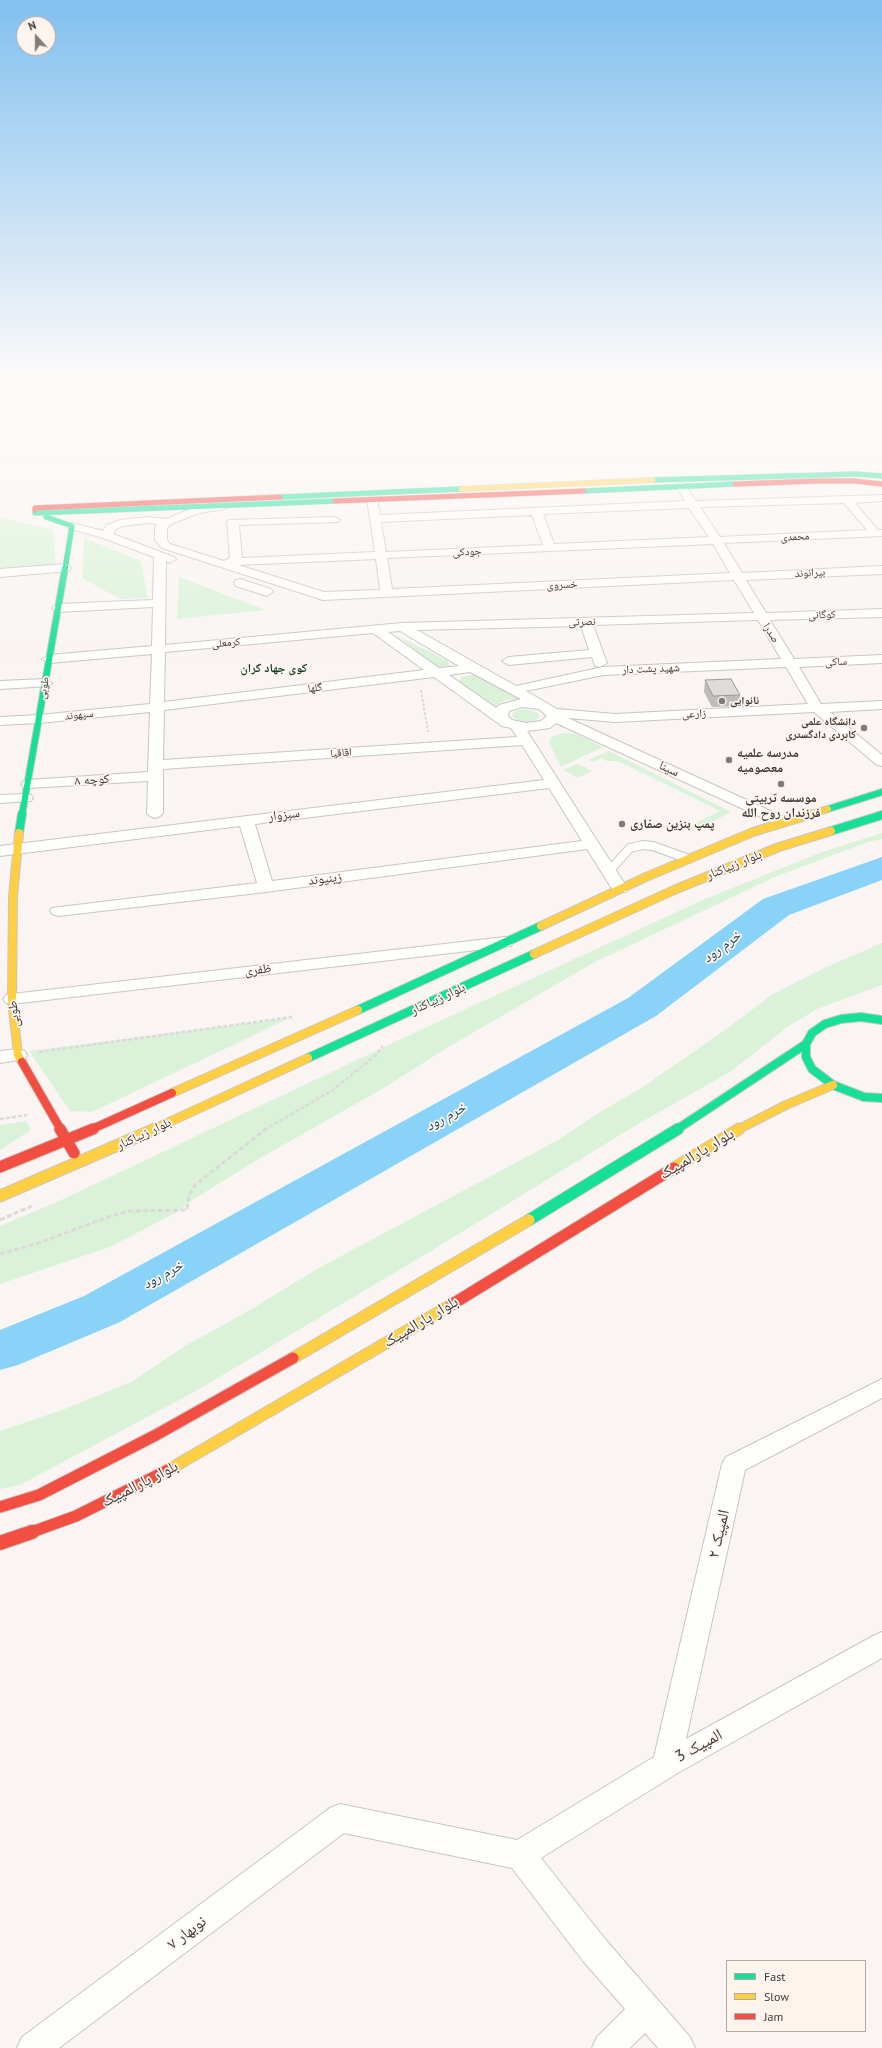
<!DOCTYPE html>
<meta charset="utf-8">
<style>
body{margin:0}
#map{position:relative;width:882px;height:2048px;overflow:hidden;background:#faf5f2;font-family:"PT Sans",sans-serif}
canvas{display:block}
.legend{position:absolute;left:726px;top:1960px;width:140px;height:72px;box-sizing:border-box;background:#fdf4ee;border:1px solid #b0a9a5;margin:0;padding:5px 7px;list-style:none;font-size:12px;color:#3c3937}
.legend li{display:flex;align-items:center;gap:8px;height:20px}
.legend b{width:20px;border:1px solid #b0a9a5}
.north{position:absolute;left:16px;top:16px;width:40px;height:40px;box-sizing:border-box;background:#fdf4ee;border:1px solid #b0a9a5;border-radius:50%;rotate:339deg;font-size:11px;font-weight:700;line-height:16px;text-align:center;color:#3c3937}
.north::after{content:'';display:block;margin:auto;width:14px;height:18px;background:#7e7b78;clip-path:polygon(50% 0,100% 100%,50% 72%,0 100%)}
</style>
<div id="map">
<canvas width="882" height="2048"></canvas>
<ul class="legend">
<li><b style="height:5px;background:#16e098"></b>Fast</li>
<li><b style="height:5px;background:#ffcf43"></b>Slow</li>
<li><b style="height:5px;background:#f24e42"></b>Jam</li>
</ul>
<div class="north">N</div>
</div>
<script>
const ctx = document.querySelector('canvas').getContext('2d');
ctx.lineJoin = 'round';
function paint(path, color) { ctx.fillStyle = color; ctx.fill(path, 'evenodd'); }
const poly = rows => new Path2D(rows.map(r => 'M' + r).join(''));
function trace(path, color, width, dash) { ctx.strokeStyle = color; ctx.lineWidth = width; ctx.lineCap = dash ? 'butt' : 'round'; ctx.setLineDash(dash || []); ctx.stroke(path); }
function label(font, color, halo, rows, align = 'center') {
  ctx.font = font + ' "PT Sans","Noto Naskh Arabic",sans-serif'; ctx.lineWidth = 3.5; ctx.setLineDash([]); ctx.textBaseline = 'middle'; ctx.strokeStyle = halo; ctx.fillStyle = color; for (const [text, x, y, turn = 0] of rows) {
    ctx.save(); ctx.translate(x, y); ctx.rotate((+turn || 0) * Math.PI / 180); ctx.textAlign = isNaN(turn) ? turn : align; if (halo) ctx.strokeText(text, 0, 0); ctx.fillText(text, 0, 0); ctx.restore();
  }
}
const green = poly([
 [0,517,53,530,56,565,0,569],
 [84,538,141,561,148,598,120,599,82,578],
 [179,577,266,610,177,619],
 [396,635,448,661,449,665,439,668],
 [475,674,524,699,507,700,499,703,494,707,460,683,459,681,462,677],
 [524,709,537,712,539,717,534,721,525,722,517,720,512,716,515,711],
 [562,733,576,734,603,747,561,767,549,743,550,739,554,736],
 [609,751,731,812,693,831,685,828,720,811,618,761,607,761,602,758,593,762,588,760],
 [578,764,592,771,578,778,563,770],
 [882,833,882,839,868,842,777,876,595,962,450,1046,387,1086,257,1160,194,1199,175,1213,154,1224,110,1247,0,1284,0,1226,57,1202,416,1032,705,899,822,852],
 [882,943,882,985,817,1009,789,1026,730,1072,638,1124,426,1254,196,1391,20,1485,0,1489,0,1431,65,1409,133,1381,183,1347,245,1313,317,1269,560,1139,600,1112,640,1089,725,1030,773,994,824,968],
 [290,1018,92,1112,70,1111,29,1051],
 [26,1121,31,1130,0,1150,0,1125]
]);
const river = poly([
 [882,857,882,880,789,915,656,1016,120,1322,18,1365,0,1370,0,1330,84,1296,628,998,763,899,882,857]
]);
const pathFar2 = poly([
 [421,690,428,732]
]);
const pathFar1 = poly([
 [39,1052,292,1017],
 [0,1119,27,1115],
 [264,1130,333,1090,376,1055,383,1046]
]);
const path = poly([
 [0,1220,32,1206],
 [0,1254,36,1244,111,1216,130,1211,187,1210,189,1195,195,1185,266,1129]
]);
const lane = poly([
 [609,871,630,848,643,845,653,846,689,859]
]);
const street = poly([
 [72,377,111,378,190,377,185,380,111,384,77,380,72,377],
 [681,483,685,484,696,501,882,495,882,501,855,503,878,530,882,530,882,536,724,543,742,573,882,566,882,574,746,580,766,613,882,609,882,617,770,620,794,659,882,655,882,663,799,667,821,704,882,701,882,709,830,712,882,755,882,766,877,765,814,712,615,722,568,718,788,819,791,822,788,825,778,825,556,723,550,728,527,731,628,889,626,892,614,892,587,849,266,892,58,916,52,914,50,911,52,908,257,883,240,826,0,856,0,846,544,780,522,745,163,769,163,813,160,816,155,818,150,816,147,813,148,781,28,788,23,787,21,784,23,781,28,780,148,772,150,712,39,723,0,725,0,717,39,715,150,704,152,654,49,663,42,659,49,655,152,646,153,607,58,612,52,608,58,604,153,600,154,557,103,538,68,528,66,526,68,524,72,523,103,531,107,525,120,520,148,517,166,519,193,508,221,504,225,505,227,507,225,509,199,513,171,524,167,528,167,540,170,544,224,561,230,558,227,522,229,520,334,517,340,520,338,522,239,525,242,558,375,552,367,499,372,496,377,499,380,515,685,501,676,486,681,483],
 [844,503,867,530,720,537,700,507,844,503],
 [689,508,709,537,554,544,543,514,689,508],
 [532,515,543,545,386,552,381,522,532,515],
 [148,523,157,524,155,527,155,540,162,548,323,600,734,580,754,613,402,623,165,645,166,561,170,563,176,559,174,557,113,534,116,529,122,526,148,523],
 [713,544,730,573,392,589,387,558,713,544],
 [376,559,380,590,324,592,238,565,376,559],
 [758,620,781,659,603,667,516,686,417,630,581,626,589,650,509,657,502,661,509,665,592,657,595,666,600,667,607,663,593,625,758,620],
 [400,631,459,666,439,668,388,632,400,631],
 [373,633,424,670,164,702,165,652,373,633],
 [786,667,808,704,615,714,557,709,526,691,603,675,786,667],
 [470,672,521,699,499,705,496,708,449,675,470,672],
 [434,677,502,726,511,728,517,737,163,760,164,710,434,677],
 [522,707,539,709,547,716,541,721,526,723,512,720,508,716,509,711,522,707],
 [549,788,582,841,272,881,255,824,549,788],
 [65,564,69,565,71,568,69,571,0,577,0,569,65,564],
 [240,579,271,589,273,592,267,596,236,586,234,583,236,580,240,579],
 [45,679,52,683,50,686,0,689,0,681,45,679],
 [26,794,31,795,33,798,31,801,0,803,0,795,26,794],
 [505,937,511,938,513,942,511,946,12,1004,6,1003,3,999,6,995,12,994,505,937],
 [18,1049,25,1051,27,1055,25,1059,0,1063,0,1051,18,1049],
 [882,1379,882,1398,745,1470,686,1739,873,1636,882,1632,882,1658,676,1774,541,1858,605,1939,690,2037,695,2048,658,2048,645,2033,630,2048,592,2048,597,2037,625,2009,583,1961,512,1868,344,1833,59,2048,17,2048,22,2037,330,1808,340,1804,517,1840,654,1757,722,1464,726,1457,882,1379]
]);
const fastFar3 = poly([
 [653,480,855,474,882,476],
 [584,491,735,484],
 [280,497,461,489],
 [35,510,35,513,335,501],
 [46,517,72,526,65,569]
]);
const fastFar2 = poly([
 [828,809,882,792],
 [22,815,65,568]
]);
const fastFar1 = poly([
 [831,831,882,815],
 [19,833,22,814],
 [358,1010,541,926],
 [882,1020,861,1017,841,1019,825,1024,812,1033,806,1044,806,1057,812,1069,833,1085,864,1097,882,1098],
 [308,1058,534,954],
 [676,1130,806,1044]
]);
const fast = poly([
 [529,1220,678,1129]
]);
const slowFar3 = poly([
 [461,489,653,480]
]);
const slowFar2 = poly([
 [809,815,828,809]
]);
const slowFar1 = poly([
 [19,833,13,897,12,999,18,1055,22,1062],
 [541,926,646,877,753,832,812,814],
 [534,954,674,890,779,847,831,831],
 [172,1093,358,1010],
 [152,1130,308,1058],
 [737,1130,786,1105,833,1085]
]);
const slow = poly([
 [674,1168,739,1129],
 [0,1196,155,1129],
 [293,1358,529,1220],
 [170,1469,451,1305]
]);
const jamFar3 = poly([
 [735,484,818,481,854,481,882,484],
 [335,501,584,491],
 [35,510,35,508,280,497]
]);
const jamFar2 = poly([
 [22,1062,61,1130],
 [90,1130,172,1093]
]);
const jamFar1 = poly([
 [60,1129,74,1153],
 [0,1167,93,1129],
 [451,1305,674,1168],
 [0,1507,39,1495,156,1435,293,1358],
 [29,1533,76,1516,170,1469]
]);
const jam = poly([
 [0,1543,32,1532]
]);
const wall = poly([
 [705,680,740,695,739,706,712,707,704,692]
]);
const building = poly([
 [731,679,740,695,713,696,705,680,731,679]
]);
const markers = [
 [722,701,4,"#7e7b78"],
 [864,728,4,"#7e7b78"],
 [729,760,4,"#7e7b78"],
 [781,784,4,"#7e7b78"],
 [622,824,4,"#7e7b78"]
];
const farStreetnames = [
 ["محمدی",795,537,-3],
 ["جودکی",467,552,-3],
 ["بیرانوند",810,573,-3],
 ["خسروی",562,585,-3],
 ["کوگانی",822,615,-2],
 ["نصرتی",582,622,-1],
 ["صدرا",771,633,58],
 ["کرمعلی",226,643,-5],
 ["ساکی",836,662,-3],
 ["شهید پشت دار",651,669,-2],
 ["طوبی",44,688,-80],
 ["گلها",315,688,-7],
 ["زارعی",694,714,-3],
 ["سپهوند",79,715,-6],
 ["اقاقیا",341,753,-4]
];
const farPoinames = [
 ["نانوایی",730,701],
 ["دانشگاه علمی",856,722,"right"],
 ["کابردی دادگستری",856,735,"right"]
];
const farNeighbourhoodnames = [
 ["کوی جهاد گران",274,669]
];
const poiNames = [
 ["مدرسه علمیه",737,753],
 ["معصومیه",737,768],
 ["موسسه تربیتی",781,798,"center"],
 ["فرزندان روح الله",781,813,"center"],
 ["پمپ بنزین صفاری",630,824]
];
const streetNames = [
 ["سینا",669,769,25],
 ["کوچه ۸",92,780,-4],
 ["سبزوار",284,815,-7],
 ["بلوار زیباکنار",734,865,-22],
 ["زینیوند",325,879,-7],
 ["ظفری",258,970,-7],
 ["بلوار زیباکنار",438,999,-25],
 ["طوبی",14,1014,-96],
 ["بلوار زیباکنار",144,1134,-25]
];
const waterNames = [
 ["خرم رود",722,947,-37],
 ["خرم رود",446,1117,-29],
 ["خرم رود",163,1275,-29]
];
const nearStreetnames = [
 ["بلوار پارالمپیک",697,1154,-31],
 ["بلوار پارالمپیک",421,1322,-31],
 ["بلوار پارالمپیک",140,1484,-27],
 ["المپیک ۲",719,1534,-77],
 ["المپیک 3",699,1746,-29],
 ["نوبهار ۷",187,1933,-37]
];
paint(green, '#daf3d8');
paint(river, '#89d3f9');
trace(lane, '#c9c5c3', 10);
trace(street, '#c9c5c3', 2);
trace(fastFar3, '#c9c5c3', 6);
trace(fastFar2, '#c9c5c3', 8);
trace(fastFar1, '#c9c5c3', 10);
trace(fast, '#c9c5c3', 13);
trace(slowFar3, '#c9c5c3', 6);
trace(slowFar2, '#c9c5c3', 8);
trace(slowFar1, '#c9c5c3', 10);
trace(slow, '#c9c5c3', 13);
trace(jamFar3, '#c9c5c3', 6);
trace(jamFar2, '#c9c5c3', 10);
trace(jamFar1, '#c9c5c3', 13);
trace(jam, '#c9c5c3', 16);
trace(pathFar2, '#dbdad8', 2, [3, 1.5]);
trace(pathFar1, '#dbdad8', 2.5, [4, 2]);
trace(path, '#dbdad8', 3, [5, 2.5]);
trace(lane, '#fefefd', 8);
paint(street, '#fefefd');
trace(fastFar3, '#16e098', 5);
trace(fastFar2, '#16e098', 6);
trace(fastFar1, '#16e098', 8);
trace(fast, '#16e098', 11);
trace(slowFar3, '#ffcf43', 5);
trace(slowFar2, '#ffcf43', 6);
trace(slowFar1, '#ffcf43', 8);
trace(slow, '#ffcf43', 11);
trace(jamFar3, '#f24e42', 5);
trace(jamFar2, '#f24e42', 8);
trace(jamFar1, '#f24e42', 11);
trace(jam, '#f24e42', 14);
paint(wall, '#bfbcbb');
paint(building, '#dedbd9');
trace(building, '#9b9998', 1);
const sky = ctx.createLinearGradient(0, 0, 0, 664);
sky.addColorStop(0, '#82c0ef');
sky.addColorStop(0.57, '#fdfaf9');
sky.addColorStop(1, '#fdfaf900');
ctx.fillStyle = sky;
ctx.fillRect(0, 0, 882, 664);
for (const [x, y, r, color] of markers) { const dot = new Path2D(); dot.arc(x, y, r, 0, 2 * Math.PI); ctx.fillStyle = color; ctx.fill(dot); trace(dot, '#fdf4ee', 1.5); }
label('11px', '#3c3937', '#fdf4ee', farStreetnames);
label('bold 11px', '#3c3937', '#fdf4ee', farPoinames, 'left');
label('bold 12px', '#163f2a', '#fdf4ee', farNeighbourhoodnames);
label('bold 13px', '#3c3937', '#fdf4ee', poiNames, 'left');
label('13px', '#3c3937', '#fdf4ee', streetNames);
label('italic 14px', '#0c3b52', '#fdf4ee', waterNames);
label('16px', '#3c3937', '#fdf4ee', nearStreetnames);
</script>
